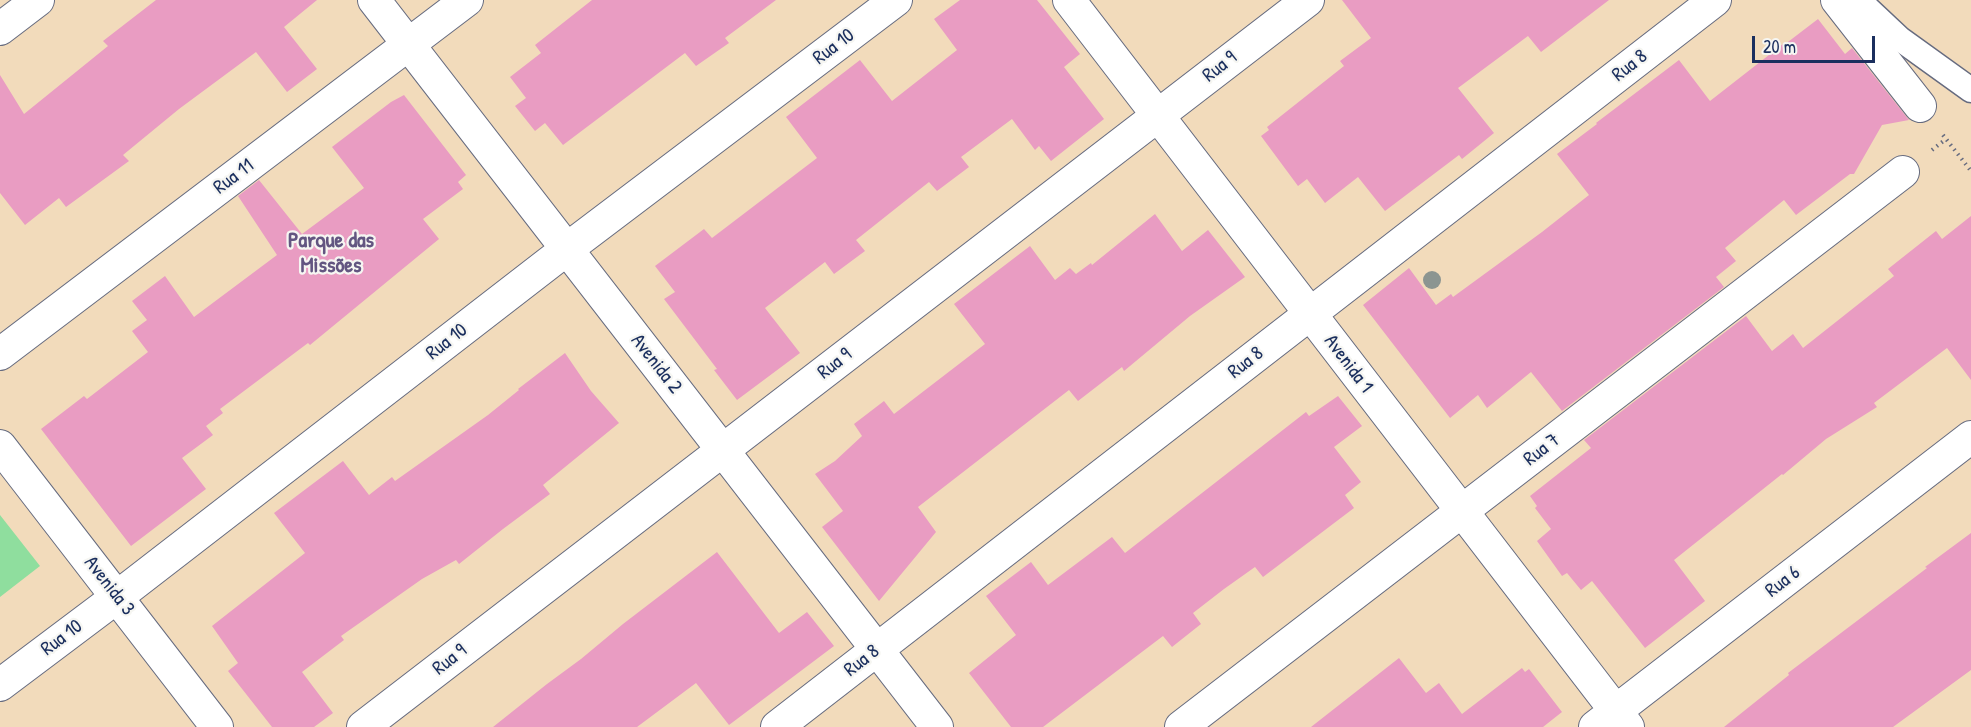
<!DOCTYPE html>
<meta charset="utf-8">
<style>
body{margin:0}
#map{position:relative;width:1971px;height:727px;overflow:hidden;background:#f2dbbb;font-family:"Patrick Hand",sans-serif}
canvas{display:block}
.scale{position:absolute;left:1752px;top:36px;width:123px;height:27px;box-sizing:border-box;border:3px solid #1b2f5e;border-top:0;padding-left:8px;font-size:18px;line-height:21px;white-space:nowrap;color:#1b2f5e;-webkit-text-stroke:4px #f6f6f2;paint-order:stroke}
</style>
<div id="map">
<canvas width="1971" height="727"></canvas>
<div class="scale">20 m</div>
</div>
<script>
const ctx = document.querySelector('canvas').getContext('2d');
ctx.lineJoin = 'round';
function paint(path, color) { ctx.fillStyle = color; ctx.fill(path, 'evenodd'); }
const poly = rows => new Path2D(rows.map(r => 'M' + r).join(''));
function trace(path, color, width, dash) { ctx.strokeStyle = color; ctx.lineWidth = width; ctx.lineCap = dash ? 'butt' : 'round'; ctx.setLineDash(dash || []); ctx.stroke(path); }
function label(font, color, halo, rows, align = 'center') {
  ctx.font = font + ' "Patrick Hand",sans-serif'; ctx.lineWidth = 4.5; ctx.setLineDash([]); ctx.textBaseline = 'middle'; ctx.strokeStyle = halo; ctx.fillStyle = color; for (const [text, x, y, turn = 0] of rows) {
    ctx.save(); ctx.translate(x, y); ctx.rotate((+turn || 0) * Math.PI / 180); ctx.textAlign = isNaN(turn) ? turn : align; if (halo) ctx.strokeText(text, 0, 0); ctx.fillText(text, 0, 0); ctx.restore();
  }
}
const green = poly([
 [0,515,40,566,0,597]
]);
const building = poly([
 [156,0,317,0,284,27,317,69,287,92,256,52,179,109,123,155,129,161,66,207,59,198,25,225,0,193,0,75,24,114,108,46,103,41],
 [592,0,776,0,725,38,729,43,696,66,685,53,563,145,545,123,535,131,515,106,526,98,510,77,541,53,535,45],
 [960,0,1037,0,1080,54,1064,67,1104,119,1051,161,1039,146,1035,150,1012,119,961,157,969,167,937,191,929,182,856,240,865,251,834,274,825,262,765,308,800,353,737,400,714,370,717,369,664,299,675,292,655,266,704,229,712,238,817,158,786,117,860,60,892,101,957,50,934,19],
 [1342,0,1609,0,1541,52,1528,36,1458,88,1494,133,1462,159,1459,155,1385,211,1358,177,1325,203,1307,179,1298,186,1261,136,1269,130,1267,127,1344,66,1340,61,1371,38],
 [1818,19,1845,54,1852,48,1909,120,1882,125,1854,174,1850,174,1796,215,1784,200,1725,248,1736,261,1716,277,1724,287,1562,411,1531,372,1487,408,1478,395,1450,418,1363,305,1409,268,1436,305,1451,294,1453,297,1542,232,1589,195,1557,154,1597,124,1596,123,1679,60,1710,101,1783,44,1784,45],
 [404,95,466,175,458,182,463,189,423,219,439,239,310,345,308,343,220,409,223,413,206,426,213,435,182,458,206,489,131,546,41,429,84,396,87,399,148,352,132,331,147,320,132,301,165,276,194,317,277,255,238,196,259,180,302,234,364,188,332,147,391,102],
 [1155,214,1182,251,1208,230,1245,277,1190,316,1124,371,1122,367,1078,401,1069,390,918,507,936,532,879,601,822,527,843,511,815,474,835,461,862,436,854,424,884,401,894,414,985,344,954,304,1030,246,1055,280,1070,268,1076,274,1091,263,1092,265],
 [1971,216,1971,380,1947,348,1874,403,1877,407,1826,439,1783,475,1782,474,1674,560,1705,601,1645,648,1592,581,1581,590,1567,573,1562,576,1537,541,1551,529,1535,508,1537,506,1530,496,1591,448,1584,440,1746,316,1772,351,1793,334,1803,348,1894,276,1888,269,1936,231,1942,239],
 [565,353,591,391,619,423,543,485,550,494,503,529,459,564,456,560,422,579,341,636,344,640,302,672,333,713,314,727,272,727,228,671,238,663,212,626,305,553,274,513,343,461,369,495,392,477,395,481,488,415,519,390,518,389],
 [1338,396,1362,426,1334,447,1361,482,1345,495,1354,508,1263,577,1255,567,1224,589,1193,613,1201,624,1172,647,1163,636,1043,727,1011,727,969,673,1016,635,986,596,1031,562,1048,585,1112,537,1125,553,1306,412,1309,416],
 [1971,533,1971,670,1893,727,1724,727,1789,675,1788,673,1927,568,1925,567],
 [717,552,779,633,807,612,834,646,729,725,696,683,637,727,493,727,547,684,581,659,623,624],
 [1399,658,1426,693,1439,683,1462,714,1522,668,1525,672,1529,669,1562,712,1543,727,1311,727]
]);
const path = poly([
 [1943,135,1971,171],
 [1932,150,1946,139]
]);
const pedestrian = poly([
 [1861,0,1868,9,1900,39,1971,90]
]);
const minor = poly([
 [374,0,937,727],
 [1069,0,1628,727],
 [1837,0,1920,106],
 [0,29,38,0],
 [0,354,467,0],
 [0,446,217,727],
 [0,685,117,597,567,249,896,0],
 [363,727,1308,0],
 [777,727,1715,0],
 [1181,727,1903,172],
 [1595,727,1971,437]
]);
const trees = [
 [1432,280]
];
const streetNames = [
 ["Rua 10",834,47,-37],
 ["Rua 8",1630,66,-38],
 ["Rua 9",1220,67,-38],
 ["Rua 11",234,177,-37],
 ["Rua 10",447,342,-38],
 ["Rua 8",1246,363,-38],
 ["Avenida 2",656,364,52],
 ["Rua 9",835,364,-38],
 ["Avenida 1",1348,364,53],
 ["Rua 7",1542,450,-38],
 ["Rua 6",1783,582,-38],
 ["Avenida 3",109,586,52],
 ["Rua 10",62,638,-37],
 ["Rua 9",450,660,-38],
 ["Rua 8",862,661,-38]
];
const quarterNames = [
 ["Parque das",331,241],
 ["Missões",331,266]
];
paint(green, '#8fde9e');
paint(building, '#e99cc2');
trace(pedestrian, '#666b7f', 27);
trace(minor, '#666b7f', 34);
trace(path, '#666b7f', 4, [1.5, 4.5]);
trace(pedestrian, '#fff', 24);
trace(minor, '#fff', 32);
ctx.fillStyle = '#8c9591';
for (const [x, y] of trees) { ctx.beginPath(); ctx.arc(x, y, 9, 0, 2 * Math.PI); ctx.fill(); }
label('20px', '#1b2f5e', '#f6f6f2', streetNames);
label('bold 22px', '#635581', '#f6f6f2', quarterNames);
</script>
